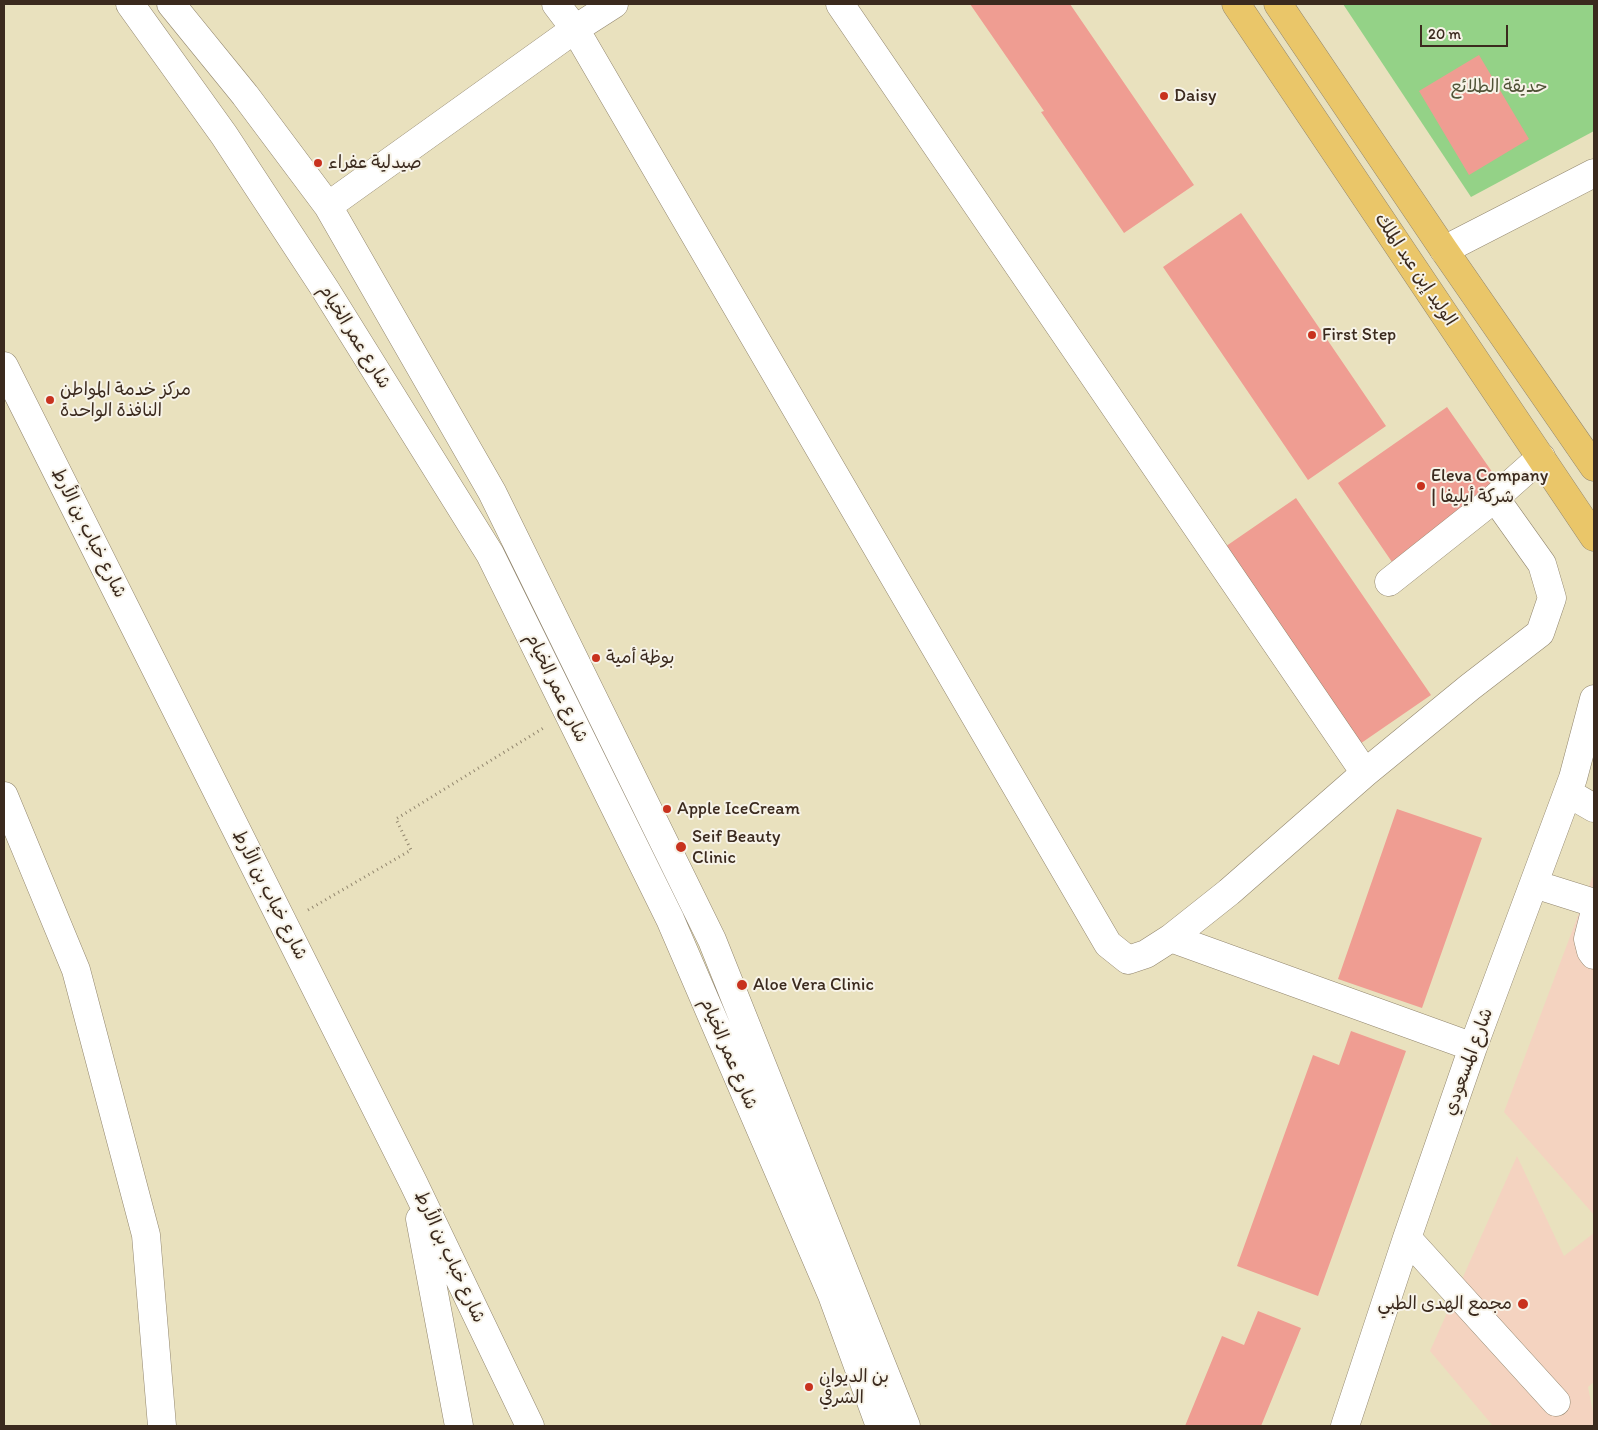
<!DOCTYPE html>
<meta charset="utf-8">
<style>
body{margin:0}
#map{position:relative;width:1598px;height:1430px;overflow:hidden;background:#e9e1be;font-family:Itim,sans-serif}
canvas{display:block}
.frame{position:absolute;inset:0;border:5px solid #3b2a1e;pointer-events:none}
.scale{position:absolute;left:1420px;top:25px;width:88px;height:22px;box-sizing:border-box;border:2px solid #3b2a1e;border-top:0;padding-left:6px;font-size:15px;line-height:18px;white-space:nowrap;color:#3b2a1e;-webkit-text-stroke:4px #f7f3e8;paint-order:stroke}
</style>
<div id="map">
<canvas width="1598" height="1430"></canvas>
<div class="frame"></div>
<div class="scale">20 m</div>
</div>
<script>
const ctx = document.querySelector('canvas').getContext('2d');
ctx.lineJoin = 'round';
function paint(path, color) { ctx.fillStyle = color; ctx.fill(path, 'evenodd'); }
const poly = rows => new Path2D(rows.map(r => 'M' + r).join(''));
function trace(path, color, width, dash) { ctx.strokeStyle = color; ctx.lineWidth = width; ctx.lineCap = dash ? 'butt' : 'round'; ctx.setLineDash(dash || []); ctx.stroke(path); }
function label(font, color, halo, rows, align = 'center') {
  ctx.font = font + ' Itim,"Playpen Sans Arabic",sans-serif'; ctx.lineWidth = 4; ctx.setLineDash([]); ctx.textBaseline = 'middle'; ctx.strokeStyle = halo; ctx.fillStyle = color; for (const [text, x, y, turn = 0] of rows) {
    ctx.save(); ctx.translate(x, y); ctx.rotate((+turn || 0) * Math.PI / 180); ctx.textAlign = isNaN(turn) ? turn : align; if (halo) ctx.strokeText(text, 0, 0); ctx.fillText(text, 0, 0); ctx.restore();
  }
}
const built = poly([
 [1594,873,1594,1215,1504,1112],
 [1517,1156,1564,1256,1594,1233,1594,1382,1588,1387,1594,1417,1594,1426,1493,1426,1430,1351]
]);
const green = poly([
 [1343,4,1594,4,1594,131,1471,197]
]);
const building = poly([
 [970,4,1070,4,1194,185,1124,233,1041,112,1044,111],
 [1479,55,1529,139,1469,175,1419,91],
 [1241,213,1386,426,1308,480,1163,267],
 [1447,407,1504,489,1394,565,1338,483],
 [1296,498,1431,695,1354,748,1219,551],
 [1397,809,1482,838,1422,1008,1338,979],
 [1351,1031,1406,1051,1318,1296,1237,1266,1313,1055,1339,1065],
 [1258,1311,1301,1328,1261,1426,1185,1426,1222,1336,1244,1345]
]);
const path = poly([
 [308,910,411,850,396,819,545,727]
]);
const minor = poly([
 [130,4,224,135,325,289,490,554,670,919,832,1295,880,1426],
 [171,4,245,95,328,206,492,492,712,940,906,1426],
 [556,4,575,29,1108,944,1128,960,1146,954,1171,938,1229,892,1365,773,1470,687,1540,633,1552,598,1542,564,1495,498,1541,457],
 [840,4,1365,773],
 [328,206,575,29,614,4],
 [1444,250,1594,173],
 [4,366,413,1182,530,1426],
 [1389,582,1495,498],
 [1568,793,1594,808],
 [4,796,76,970,146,1235,162,1426],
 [1534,884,1594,903],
 [1594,915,1588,939,1591,951,1594,955],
 [1171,938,1473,1047],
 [420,1219,459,1426],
 [1407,1238,1556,1402],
 [1345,1426,1407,1238,1473,1047,1573,778,1594,699]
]);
const major = poly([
 [1236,4,1594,537],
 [1278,4,1444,250,1594,467]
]);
const markers = [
 [1164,96,5,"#c8321e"],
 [318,163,5,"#c8321e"],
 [1312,335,5,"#c8321e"],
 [50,400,5,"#c8321e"],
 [1421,486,5,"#c8321e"],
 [596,658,5,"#c8321e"],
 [667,809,5,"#c8321e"],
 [681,847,6,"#c8321e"],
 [742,985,6,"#c8321e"],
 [1523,1304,6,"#c8321e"],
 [809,1387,5,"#c8321e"]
];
const parkNames = [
 ["حديقة الطلائع",1499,87]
];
const poiNames = [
 ["Daisy",1174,96],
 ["صيدلية عفراء",328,163],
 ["First Step",1322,335],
 ["مركز خدمة المواطن",60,390],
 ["النافذة الواحدة",60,411],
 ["Eleva Company",1431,476],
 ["| شركة أيليفا",1431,497],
 ["بوظة أمية",606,658],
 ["Apple IceCream",677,809],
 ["Seif Beauty",692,837],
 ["Clinic",692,858],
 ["Aloe Vera Clinic",753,985],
 ["مجمع الهدى الطبي",1512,1304,"right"],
 ["بن الديوان",819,1377],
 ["الشرقي",819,1398]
];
const streetNames = [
 ["الوليد إبن عبد الملك",1415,270,56],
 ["شارع عمر الخيام",354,337,58],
 ["شارع خباب بن الأرط",88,533,63],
 ["شارع عمر الخيام",556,688,64],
 ["شارع خباب بن الأرط",269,895,63],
 ["شارع عمر الخيام",728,1054,67],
 ["شارع المسعودي",1469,1062,-70],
 ["شارع خباب بن الأرط",449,1257,65]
];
paint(built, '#f4d3c0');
paint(green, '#94d287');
paint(building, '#ef9d92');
trace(minor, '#92866e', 29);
trace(major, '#92866e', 29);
trace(path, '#92866e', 3, [1, 4]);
trace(minor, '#fff', 28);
trace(major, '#eac669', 28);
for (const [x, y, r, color] of markers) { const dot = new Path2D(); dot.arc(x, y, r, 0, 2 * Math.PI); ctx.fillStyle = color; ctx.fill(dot); trace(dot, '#f7f3e8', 2); }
label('18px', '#515438', '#f7f3e8', parkNames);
label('18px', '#3b2a1e', '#f7f3e8', poiNames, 'left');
label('18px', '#3b2a1e', '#f7f3e8', streetNames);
</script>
